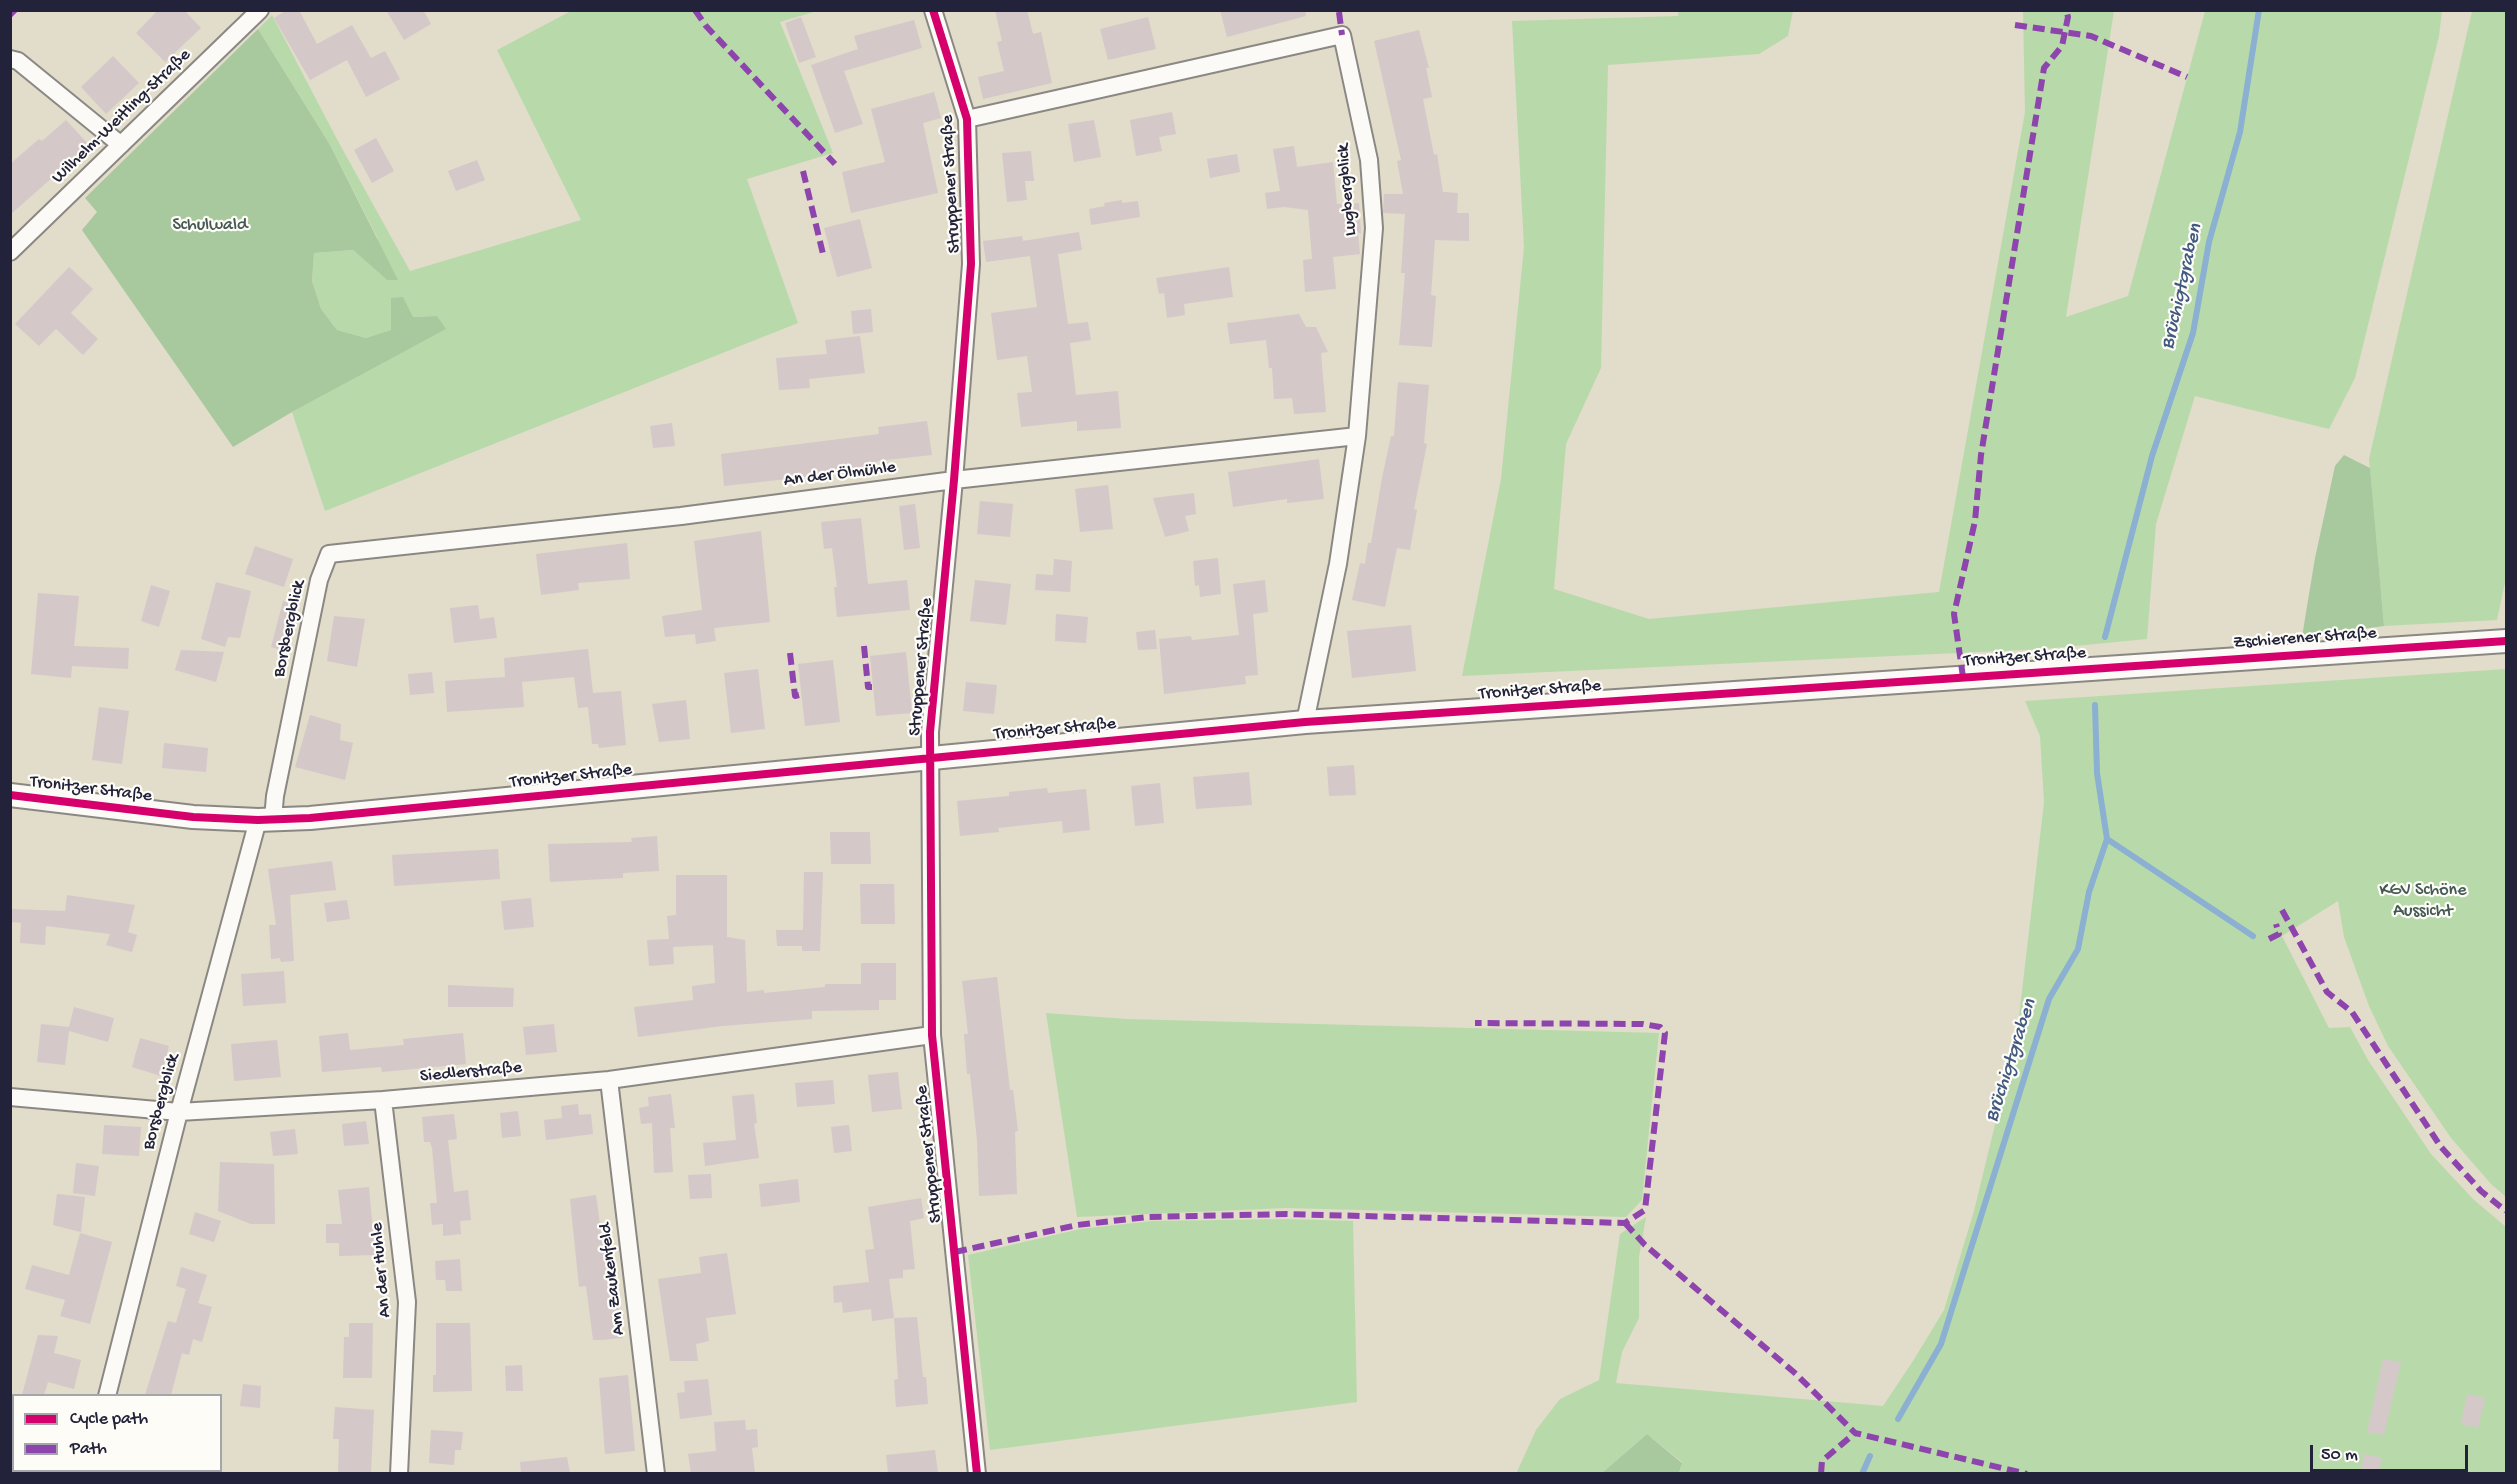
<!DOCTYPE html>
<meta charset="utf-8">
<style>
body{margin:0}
#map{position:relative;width:2517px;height:1484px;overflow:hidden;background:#e2dcca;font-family:"Gochi Hand",sans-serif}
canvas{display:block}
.frame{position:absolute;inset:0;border:12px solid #22223b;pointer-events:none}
.legend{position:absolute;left:12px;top:1394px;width:210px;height:78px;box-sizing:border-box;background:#fdfcf7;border:2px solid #a5a5ac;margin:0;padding:8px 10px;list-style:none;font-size:18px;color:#22223b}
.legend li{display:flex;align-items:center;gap:12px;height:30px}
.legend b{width:30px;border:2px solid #a5a5ac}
.scale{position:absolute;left:2310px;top:1445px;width:158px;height:27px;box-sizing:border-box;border:3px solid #22223b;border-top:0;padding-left:8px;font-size:18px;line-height:21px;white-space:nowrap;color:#22223b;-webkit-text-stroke:4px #fdfcf7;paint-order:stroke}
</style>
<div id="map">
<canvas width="2517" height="1484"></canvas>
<div class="frame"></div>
<ul class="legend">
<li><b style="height:8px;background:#d6006c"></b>Cycle path</li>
<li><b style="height:8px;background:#8e44ad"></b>Path</li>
</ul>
<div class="scale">50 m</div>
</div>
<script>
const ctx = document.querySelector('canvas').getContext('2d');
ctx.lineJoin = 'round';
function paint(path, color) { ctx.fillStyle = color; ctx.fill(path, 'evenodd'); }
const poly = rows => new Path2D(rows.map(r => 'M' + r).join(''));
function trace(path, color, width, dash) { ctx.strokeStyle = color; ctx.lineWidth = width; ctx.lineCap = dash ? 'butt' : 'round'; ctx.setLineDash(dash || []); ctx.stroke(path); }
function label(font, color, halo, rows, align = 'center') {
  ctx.font = font + ' "Gochi Hand",sans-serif'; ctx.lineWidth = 4.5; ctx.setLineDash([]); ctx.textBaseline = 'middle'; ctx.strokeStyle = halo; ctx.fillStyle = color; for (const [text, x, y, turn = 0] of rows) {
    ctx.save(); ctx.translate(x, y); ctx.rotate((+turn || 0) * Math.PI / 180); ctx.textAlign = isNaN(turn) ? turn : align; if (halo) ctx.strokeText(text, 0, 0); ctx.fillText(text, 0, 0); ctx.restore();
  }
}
const green = poly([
 [1679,10,1793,11,1788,36,1759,54,1608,65,1601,368,1566,444,1554,589,1649,619,1939,592,2025,112,2023,11,2114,11,2066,317,2128,296,2205,11,2442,11,2439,36,2355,378,2329,429,2195,396,2156,524,2147,639,2044,649,1462,676,1501,479,1524,247,1512,21,1678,16],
 [571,11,817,11,780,22,833,153,747,179,798,323,325,511,292,412,445,329,437,316,413,317,392,298,392,330,366,338,337,330,321,309,312,281,314,253,353,250,387,280,377,237,330,145,258,29,272,15,339,143,410,271,581,220,497,50],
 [2472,11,2506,11,2506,578,2497,620,2384,626,2369,459],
 [2506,669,2506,1197,2491,1184,2451,1138,2388,1046,2369,1006,2344,937,2338,901,2282,936,2329,1028,2350,1027,2368,1060,2431,1154,2473,1199,2506,1227,2506,1473,1679,1474,1682,1462,1647,1434,1602,1473,1516,1474,1536,1430,1560,1399,1599,1380,1620,1234,1646,1217,1639,1257,1639,1318,1622,1352,1616,1383,1883,1406,1913,1361,1944,1310,1974,1211,2017,1034,2044,802,2040,736,2025,701],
 [1046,1013,1126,1019,1659,1033,1642,1200,1626,1217,1286,1208,1077,1217],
 [1287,1219,1353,1221,1357,1402,990,1450,968,1255,1080,1229,1152,1221]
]);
const forest = poly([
 [258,29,330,145,398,280,387,280,353,250,314,253,312,281,321,309,337,330,366,338,391,330,391,298,403,297,413,317,437,316,446,329,292,412,233,447,82,230,97,212,85,198],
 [2344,455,2370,468,2384,626,2302,637,2315,558,2335,466],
 [1647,1434,1682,1463,1679,1473,1602,1473]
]);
const stream = poly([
 [2105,637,2152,456,2193,333,2209,242,2240,132,2259,10],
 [2107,839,2253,936],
 [1898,1419,1941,1344,2049,999,2078,949,2089,892,2107,839,2097,773,2095,705],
 [1862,1474,1870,1456]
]);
const building = poly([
 [158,10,184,10,201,28,165,62,136,33],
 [287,10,299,10,317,44,352,25,371,58,385,51,400,79,366,97,347,60,310,80,274,18],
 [386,10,423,10,431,24,404,40],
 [995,10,1027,10,1033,34,1041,32,1052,83,983,99,978,77,1004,71,997,42,1002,41],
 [1220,10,1305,10,1306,16,1227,37],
 [801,17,816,57,799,63,785,23],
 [1148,17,1156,49,1108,60,1100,29],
 [914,20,922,48,844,71,863,124,835,133,811,65,858,49,854,36],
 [1419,30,1429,68,1426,68,1432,97,1423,99,1434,155,1437,154,1443,192,1458,193,1457,213,1469,213,1469,241,1435,240,1431,295,1436,296,1432,347,1399,345,1405,273,1401,273,1405,214,1383,213,1384,194,1403,194,1397,161,1401,160,1374,41],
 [113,56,139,83,106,114,81,87],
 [934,92,941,118,923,123,938,193,851,213,842,172,885,162,871,109],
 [1172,112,1176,134,1159,137,1162,151,1136,156,1130,120],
 [66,120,89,145,10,215,10,164,39,139,42,141],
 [1094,120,1101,157,1074,162,1068,124],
 [376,138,394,171,372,183,354,150],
 [1294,146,1297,167,1333,162,1337,204,1359,203,1361,233,1358,233,1360,254,1333,257,1336,289,1305,292,1303,260,1312,259,1308,210,1284,207,1267,209,1265,193,1280,191,1273,149],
 [1031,151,1034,181,1025,181,1027,200,1007,202,1002,153],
 [1237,154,1240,172,1210,178,1207,159],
 [477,160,485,180,456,191,448,171],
 [1122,200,1122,203,1138,201,1140,217,1091,225,1089,209,1105,206,1104,203],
 [860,219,872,268,837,277,824,228],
 [1079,232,1082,250,1058,254,1068,324,1088,322,1091,340,1070,343,1076,395,1118,391,1121,428,1077,431,1077,421,1021,427,1017,393,1032,392,1027,356,997,360,991,313,1037,307,1030,256,986,262,983,241,1022,236,1023,241],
 [69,267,93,289,71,313,98,339,83,355,56,329,39,346,15,324],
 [1229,267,1233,297,1184,304,1185,315,1167,318,1164,293,1159,294,1156,278],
 [871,309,873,332,853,334,851,311],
 [1299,314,1306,327,1316,327,1328,352,1321,353,1326,412,1294,414,1292,398,1274,399,1272,368,1269,368,1266,340,1230,344,1227,323],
 [860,336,865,373,809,379,810,388,779,390,776,358,827,354,825,340],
 [1398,382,1429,385,1424,443,1427,444,1414,509,1417,510,1410,550,1397,548,1385,607,1352,600,1360,563,1365,564,1368,543,1371,543,1382,478,1391,436,1394,436],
 [927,421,932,455,877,461,877,469,724,486,721,454,879,434,878,427],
 [672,423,675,446,653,448,650,426],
 [1319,459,1324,499,1287,503,1287,499,1233,507,1228,472],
 [1108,485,1113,529,1080,532,1075,489],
 [1194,493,1196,514,1185,516,1189,531,1165,537,1153,498],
 [980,501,1013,504,1010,537,977,534],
 [915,504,920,548,904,550,899,506],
 [861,518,868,584,907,580,910,610,837,617,834,587,837,587,832,548,824,549,821,522],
 [761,531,770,622,714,628,716,641,696,644,695,634,665,637,662,616,702,610,694,541],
 [627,543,630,579,578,583,579,590,541,595,536,554],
 [255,546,293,559,284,587,245,574],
 [1218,558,1221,594,1200,597,1199,585,1195,586,1193,561],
 [1054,559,1072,561,1070,592,1035,590,1036,574,1053,575],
 [975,580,1011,584,1006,625,970,621],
 [1265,580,1268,612,1253,614,1258,675,1245,676,1246,684,1164,694,1159,639,1191,636,1192,640,1239,635,1233,584],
 [216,582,251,591,240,638,228,637,225,647,201,639],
 [151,585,170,591,159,627,141,621],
 [38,593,79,596,74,646,129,648,128,669,72,666,71,678,31,674],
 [283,601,299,605,287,652,271,647],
 [478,605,480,619,494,617,497,638,454,643,450,608],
 [1056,614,1088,617,1086,643,1055,641],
 [334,616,365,619,357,667,327,661],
 [1411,625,1416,671,1352,678,1347,631],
 [1155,630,1157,649,1138,650,1136,632],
 [588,649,593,693,621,691,626,745,599,748,598,744,592,744,588,707,578,708,574,677,522,682,524,707,447,712,445,681,505,677,504,658],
 [181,650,224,652,216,682,175,670],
 [906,652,912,713,876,716,870,656],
 [833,660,840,722,805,726,798,664],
 [758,669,765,729,731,733,724,673],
 [432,672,434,693,410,695,408,674],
 [966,682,997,685,994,714,963,711],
 [686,700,690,739,659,742,652,704],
 [99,707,129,711,122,764,92,760],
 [310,715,341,724,340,740,353,743,345,780,295,767],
 [164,743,208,748,206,772,162,768],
 [1354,765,1356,795,1329,796,1327,767],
 [1249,772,1252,805,1196,809,1193,777],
 [1160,783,1164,823,1135,826,1131,786],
 [1047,788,1048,793,1086,789,1090,830,1063,833,1062,821,998,828,999,832,960,836,957,801,1009,796,1009,792],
 [830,832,870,832,871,864,831,864],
 [657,836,659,871,623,873,623,878,550,882,548,844,632,842,631,838],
 [498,849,500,879,394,886,392,855],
 [332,861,336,890,290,895,294,961,281,962,280,958,271,959,269,925,276,925,268,869],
 [804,872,823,872,820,951,802,951,802,946,777,946,776,930,803,930],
 [676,875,727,875,727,937,745,940,747,992,764,990,764,993,825,987,825,984,861,984,861,963,896,963,896,1000,879,1000,879,1010,812,1011,812,1019,722,1026,638,1037,634,1007,693,1000,692,986,715,983,713,945,673,947,674,964,649,966,647,940,669,939,667,916,676,915],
 [860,884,894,884,895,924,861,924],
 [67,895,135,905,128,932,137,935,132,952,106,945,110,934,46,926,45,945,20,943,21,923,11,922,12,909,65,911],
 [531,898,534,927,504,930,501,901],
 [347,900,350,919,327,922,324,903],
 [284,971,286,1003,243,1006,241,974],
 [997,977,1010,1090,1013,1090,1018,1131,1015,1132,1017,1194,979,1196,977,1140,970,1074,967,1074,964,1034,968,1034,962,981],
 [448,985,514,988,513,1007,448,1007],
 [74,1007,114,1018,108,1042,69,1031,65,1065,37,1062,41,1024,69,1027],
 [554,1024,557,1052,526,1055,523,1027],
 [348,1033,350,1050,404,1045,403,1039,463,1033,466,1064,382,1072,381,1067,322,1072,319,1036],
 [140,1038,169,1046,161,1076,132,1067],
 [277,1040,281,1077,234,1081,231,1044],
 [898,1072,902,1109,872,1112,868,1075],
 [833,1080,835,1104,797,1107,795,1083],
 [671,1094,675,1128,670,1128,673,1172,654,1173,652,1123,641,1124,639,1108,649,1106,648,1097],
 [754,1094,757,1123,754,1124,759,1158,705,1166,703,1143,736,1140,732,1096],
 [578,1104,579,1115,591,1114,593,1134,546,1140,544,1120,562,1118,561,1106],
 [518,1111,521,1136,502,1138,500,1113],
 [454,1114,457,1139,448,1140,454,1192,468,1190,471,1220,460,1221,461,1234,443,1236,443,1224,432,1225,430,1203,437,1203,432,1148,430,1142,424,1142,422,1117],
 [366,1121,369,1144,344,1146,342,1124],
 [104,1125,141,1127,139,1156,102,1154],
 [849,1125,852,1151,834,1153,831,1127],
 [295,1129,298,1154,273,1156,270,1132],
 [220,1162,274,1164,275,1224,251,1224,218,1211],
 [76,1163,99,1166,95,1196,73,1193],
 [711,1174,712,1198,690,1199,688,1175],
 [798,1179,800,1202,761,1207,759,1184],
 [369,1187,375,1255,339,1256,339,1243,326,1243,326,1224,342,1224,338,1190],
 [57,1194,85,1197,81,1232,53,1225],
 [596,1195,603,1246,608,1245,614,1305,618,1305,623,1338,601,1340,593,1340,586,1286,579,1287,570,1199],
 [921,1198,924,1218,910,1221,915,1269,903,1270,903,1278,889,1279,894,1318,872,1321,871,1309,843,1313,842,1302,834,1303,833,1286,869,1282,865,1250,874,1249,868,1207],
 [195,1212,221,1221,214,1242,189,1234],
 [80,1233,112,1242,90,1324,60,1316,65,1300,25,1289,32,1265,69,1275],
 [727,1253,736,1314,706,1318,709,1341,696,1344,698,1361,670,1361,658,1279,701,1273,699,1257],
 [460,1259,462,1291,446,1291,445,1280,436,1280,435,1261],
 [181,1267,207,1275,198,1303,212,1307,202,1342,193,1339,189,1355,182,1353,171,1395,145,1395,168,1321,176,1323,186,1289,176,1286],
 [917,1317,923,1377,926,1377,928,1404,896,1407,894,1380,898,1379,894,1318],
 [349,1323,373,1323,372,1378,343,1378,344,1337,349,1337],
 [436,1323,470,1323,472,1391,433,1392,433,1375,436,1375],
 [38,1335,58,1336,54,1353,81,1360,74,1389,48,1382,44,1395,22,1395],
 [2383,1359,2401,1362,2384,1435,2367,1432],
 [522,1365,523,1391,506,1391,505,1366],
 [628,1375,635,1451,605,1454,599,1378],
 [708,1379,712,1415,680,1419,677,1393,685,1392,684,1381],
 [243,1384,261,1386,260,1408,240,1406],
 [2467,1394,2485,1398,2478,1428,2461,1424],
 [335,1407,374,1410,371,1473,338,1473,339,1439,333,1439],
 [745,1420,746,1430,757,1429,758,1447,752,1448,755,1473,691,1473,688,1454,716,1451,714,1422],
 [431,1430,463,1432,461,1450,455,1450,454,1465,429,1463],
 [935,1450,938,1473,888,1473,886,1455],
 [2364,1454,2382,1458,2379,1473,2360,1473],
 [567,1457,570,1473,521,1473,520,1462]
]);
const street = poly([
 [933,10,967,119,971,264,954,480,930,732,932,1035,977,1474],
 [10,59,18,61,121,145],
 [967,119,1342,35,1369,160,1374,228,1357,436,1338,564,1305,722],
 [10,252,260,10],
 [273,819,275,796,319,580,329,554,681,516,954,480,1357,436],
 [609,1080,656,1474],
 [10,1097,179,1112,383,1100,609,1080,932,1035],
 [383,1100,407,1302,399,1474],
 [107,1396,179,1112,258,820],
 [87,1474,88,1470]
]);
const secondary = poly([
 [10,795,193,817,258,820,310,818,1305,722,2506,641]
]);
const quiet = poly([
 [695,10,706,26,835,164],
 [1339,12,1342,35],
 [10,15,15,10],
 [2015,25,2091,36,2187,77],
 [803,171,823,254],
 [864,646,868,687,872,687],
 [790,653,795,696,799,695],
 [1963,677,1954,614,1975,521,1981,455,2044,68,2062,46,2068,17,2066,10],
 [2282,910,2327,992,2352,1012,2441,1147,2481,1191,2506,1211],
 [2269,939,2279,934,2276,924],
 [1625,1223,1645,1245,1796,1374,1855,1433,2027,1474],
 [955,1252,1077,1225,1148,1217,1287,1214,1625,1223,1645,1210,1665,1033,1660,1027,1643,1024,1475,1023],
 [1821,1474,1822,1461,1855,1433]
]);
const cycleway = poly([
 [933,10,967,119,971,264,954,480,930,732,932,1035,977,1474],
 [10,795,193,817,258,820,310,818,1305,722,2506,641]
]);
const streetNames = [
 ["Wilhelm-Weitling-Straße",122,117,-44],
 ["Struppener Straße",952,184,-93],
 ["Lugbergblick",1348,190,-95],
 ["An der Ölmühle",840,475,-7],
 ["Borsbergblick",290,629,-78],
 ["Zschierener Straße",2305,639,-4],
 ["Tronitzer Straße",2025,658,-4],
 ["Struppener Straße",922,667,-85],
 ["Tronitzer Straße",1540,691,-4],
 ["Tronitzer Straße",1055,730,-5],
 ["Tronitzer Straße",571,777,-6],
 ["Tronitzer Straße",91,790,7],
 ["Siedlerstraße",471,1073,-5],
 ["Borsbergblick",162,1102,-75],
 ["Struppener Straße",930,1154,-96],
 ["An der Huhle",382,1270,-95],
 ["Am Zaukenfeld",613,1279,-97]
];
const parkNames = [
 ["Schulwald",210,226],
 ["KGV Schöne",2423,891],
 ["Aussicht",2423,912]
];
const waterNames = [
 ["Brüchigtgraben",2183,287,-77],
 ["Brüchigtgraben",2012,1061,-72]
];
paint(green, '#b8daaa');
paint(forest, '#a8c89e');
trace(stream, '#8cb0d1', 6);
paint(building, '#d5c8c9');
trace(street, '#8b8883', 20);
trace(secondary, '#8b8883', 26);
trace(street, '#fbfaf7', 16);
trace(secondary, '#fbfaf7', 22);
trace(quiet, '#8e44ad', 6, [12, 6]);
trace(cycleway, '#d6006c', 8);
label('18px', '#22223b', '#fdfcf7', streetNames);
label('18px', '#445954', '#fdfcf7', parkNames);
label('italic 20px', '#415980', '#fdfcf7', waterNames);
</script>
